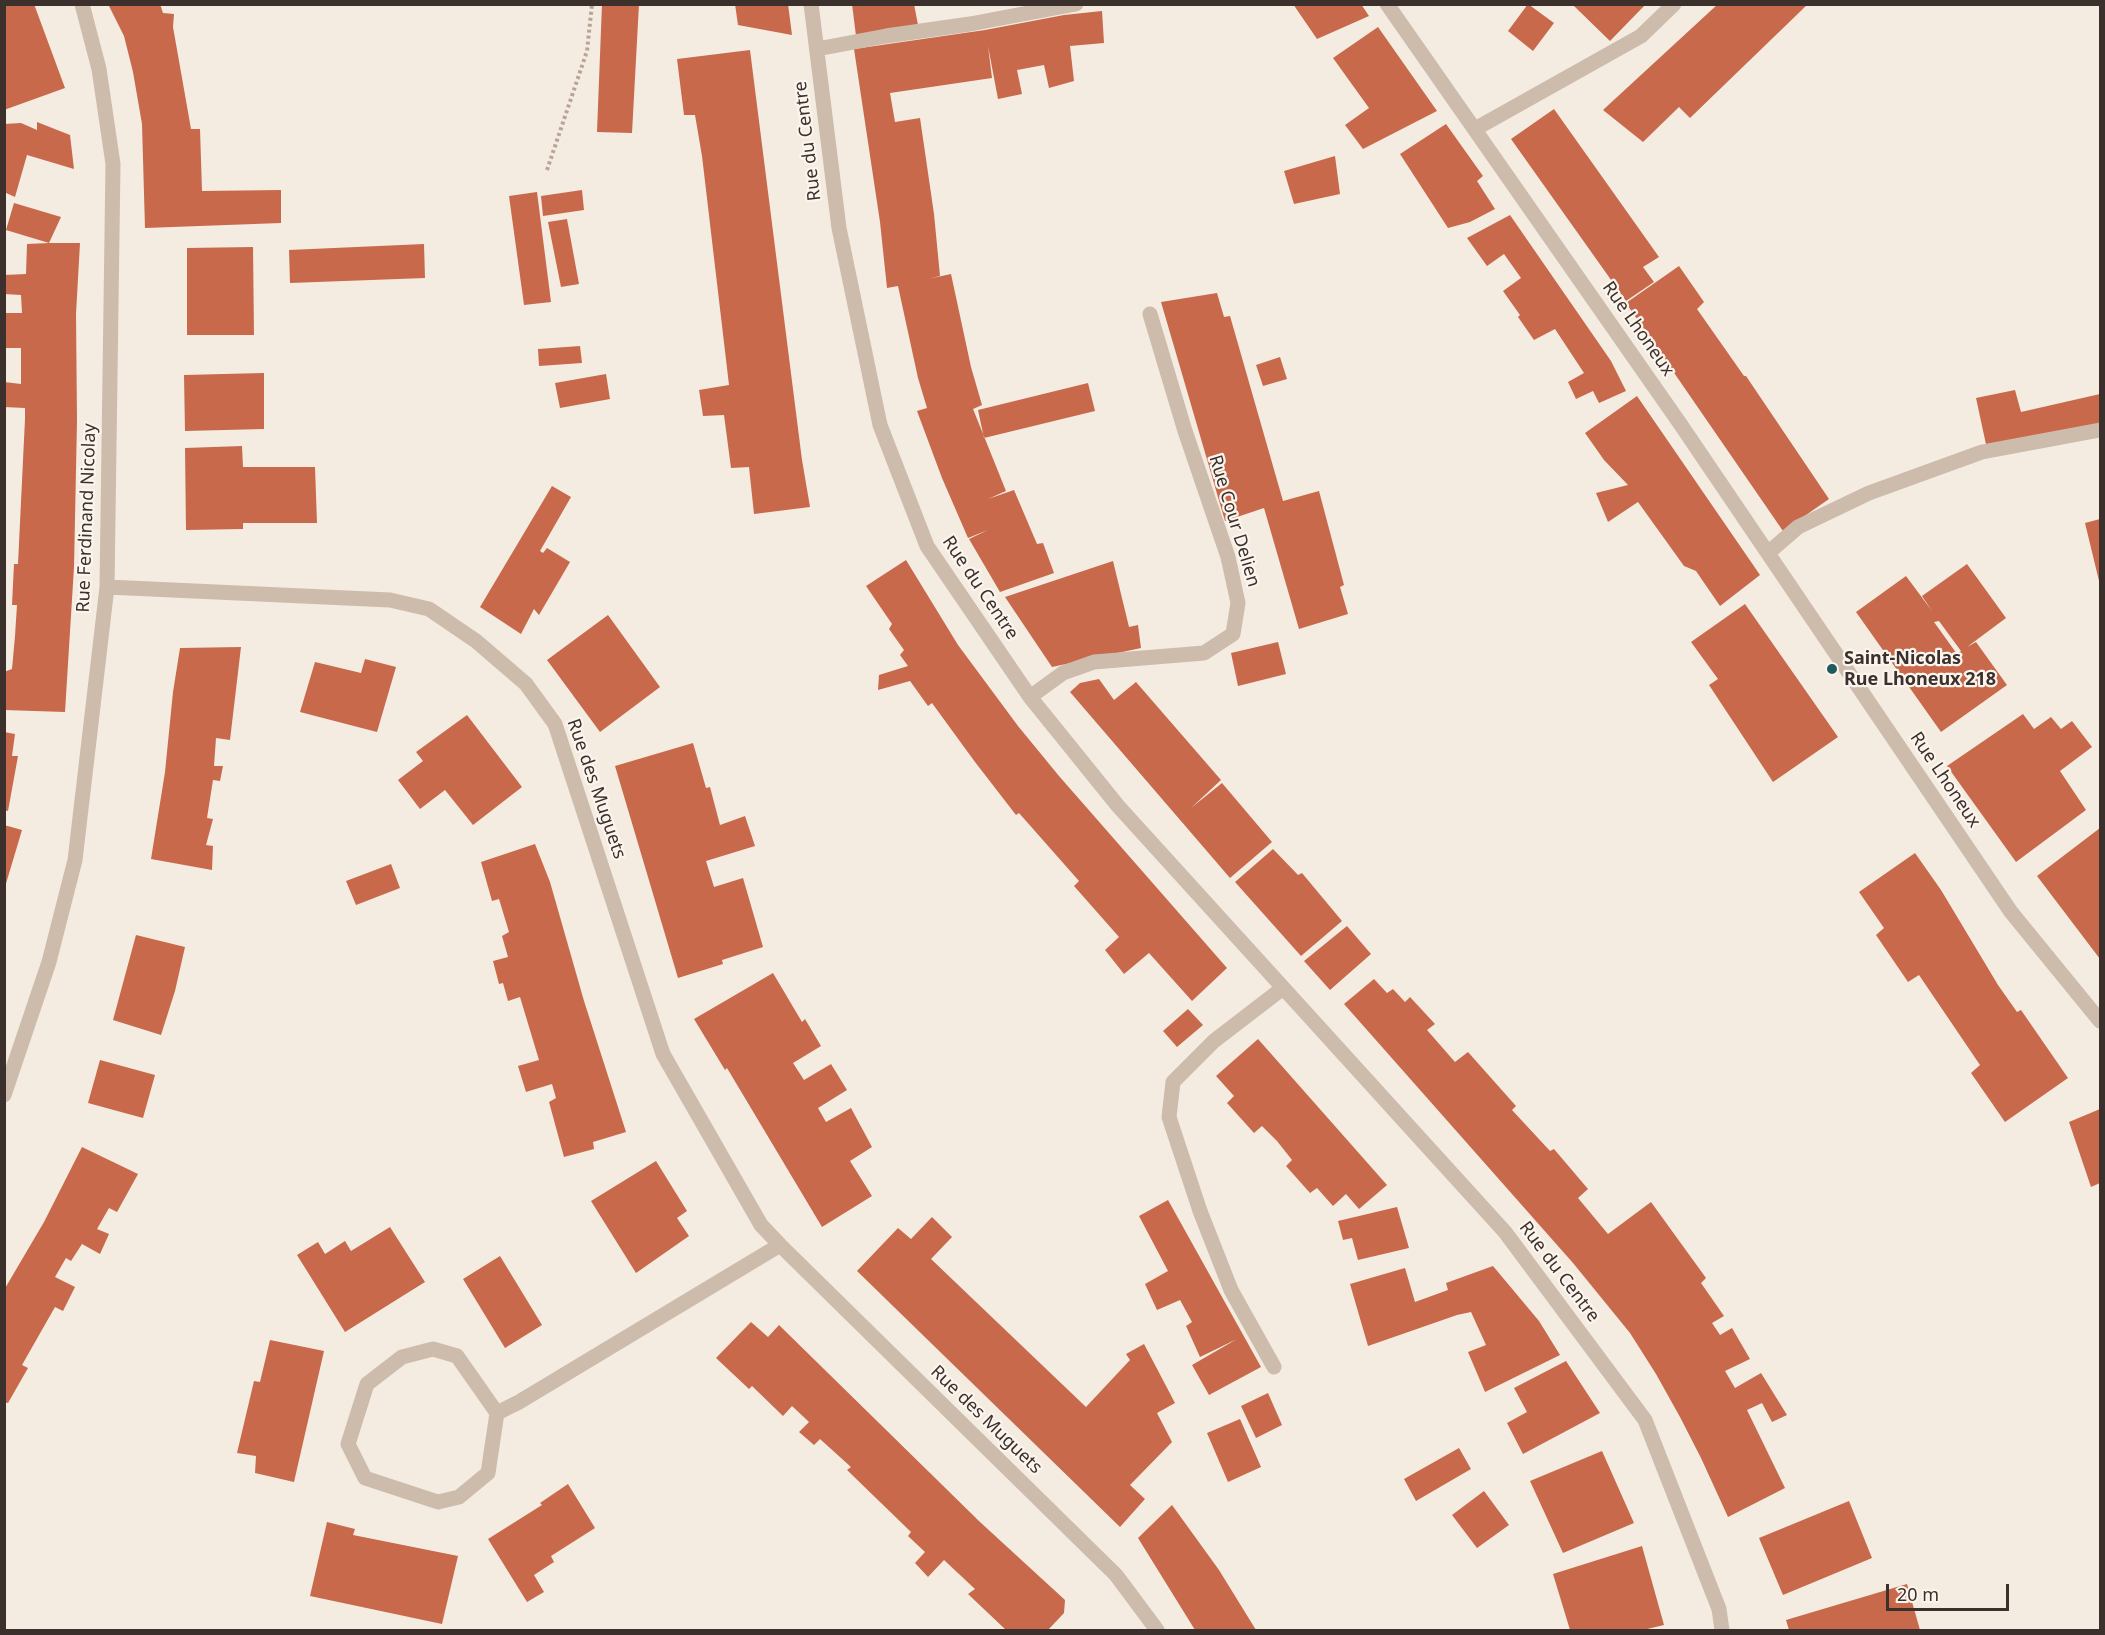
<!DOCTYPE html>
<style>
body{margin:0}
#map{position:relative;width:2105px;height:1635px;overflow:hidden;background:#f4ebe1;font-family:"Noto Sans",sans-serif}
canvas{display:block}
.frame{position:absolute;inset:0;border:6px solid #3b302b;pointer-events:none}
.scale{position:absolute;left:1886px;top:1584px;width:123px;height:27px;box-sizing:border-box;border:3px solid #3b302b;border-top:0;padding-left:8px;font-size:18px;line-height:21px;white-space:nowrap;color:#3b302b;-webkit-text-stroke:4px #fbf5ee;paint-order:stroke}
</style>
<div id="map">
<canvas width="2105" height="1635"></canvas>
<div class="frame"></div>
<div class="scale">20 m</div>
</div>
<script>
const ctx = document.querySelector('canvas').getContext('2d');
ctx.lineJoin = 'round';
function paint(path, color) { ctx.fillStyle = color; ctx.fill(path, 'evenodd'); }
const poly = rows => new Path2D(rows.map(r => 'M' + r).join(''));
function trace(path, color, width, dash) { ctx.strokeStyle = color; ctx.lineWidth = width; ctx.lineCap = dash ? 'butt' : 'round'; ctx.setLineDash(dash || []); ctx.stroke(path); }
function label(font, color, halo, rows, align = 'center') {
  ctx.font = font + ' "Noto Sans",sans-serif'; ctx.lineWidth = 4.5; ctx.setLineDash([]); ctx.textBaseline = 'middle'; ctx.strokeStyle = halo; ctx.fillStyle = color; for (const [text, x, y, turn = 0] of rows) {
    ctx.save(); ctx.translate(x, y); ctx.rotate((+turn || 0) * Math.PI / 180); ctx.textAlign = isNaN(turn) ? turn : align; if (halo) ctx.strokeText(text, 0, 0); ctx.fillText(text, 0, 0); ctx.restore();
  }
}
const building = poly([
 [4,4,34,4,65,88,4,110],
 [108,4,160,4,163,13,174,14,173,27,191,129,200,129,202,191,281,190,281,223,145,228,142,124,133,72,124,36],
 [602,4,639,4,632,133,597,132],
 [735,4,788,4,792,35,738,25],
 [852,4,914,4,918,25,856,36],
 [1293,4,1361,4,1369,16,1317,39],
 [1528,4,1554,23,1533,51,1508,31],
 [1575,4,1646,4,1610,41,1574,6],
 [1718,4,1808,4,1690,118,1679,107,1643,142,1603,110],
 [1102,11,1104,43,1070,46,1074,81,1049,88,1044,65,1017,70,1022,94,998,99,988,46,992,78,890,93,895,122,920,118,934,214,940,276,928,279,951,274,971,367,982,405,973,409,1006,491,988,499,1014,490,1037,544,1043,543,1054,573,1000,592,969,539,988,530,968,538,942,478,917,411,927,408,918,378,898,286,887,288,880,222,854,49,985,30,1064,15],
 [1378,27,1437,111,1363,149,1345,125,1369,108,1333,58],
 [750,50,802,460,810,507,754,514,749,467,731,468,724,415,703,416,699,390,729,385,702,156,695,115,684,115,677,59],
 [1554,109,1659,257,1643,267,1654,282,1626,301,1511,139],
 [37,122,70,135,74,169,27,155,15,197,4,192,4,124,21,123,37,130],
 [1446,124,1483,176,1477,181,1495,209,1470,222,1448,228,1400,154],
 [1335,156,1340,194,1294,204,1284,171],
 [582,190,584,210,543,216,541,196],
 [537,192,551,302,524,305,509,196],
 [14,203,61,217,49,243,80,243,76,314,77,421,74,567,65,712,4,710,4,672,12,669,15,636,17,605,12,605,14,564,18,564,25,419,25,408,4,407,4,382,21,384,21,348,4,348,4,313,22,313,21,295,4,294,4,275,26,274,27,244,49,243,6,230],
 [1510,215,1611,361,1626,391,1599,403,1593,391,1576,399,1568,382,1584,373,1555,329,1534,340,1518,317,1520,315,1503,291,1521,278,1504,254,1487,266,1467,238],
 [567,219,579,284,561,287,548,222],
 [424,244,425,278,290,283,289,250],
 [253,247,254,335,187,335,187,248],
 [1679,266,1704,302,1697,309,1744,376,1746,376,1829,499,1783,531,1626,303],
 [1217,293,1224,317,1230,316,1283,501,1319,491,1344,585,1340,587,1348,614,1299,629,1264,508,1225,521,1161,302],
 [580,346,582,363,539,366,538,349],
 [1280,357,1287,379,1263,386,1256,365],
 [264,373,264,429,185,431,184,375],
 [606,374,610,399,560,408,555,383],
 [1088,383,1095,411,984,438,978,410],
 [2015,390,2021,412,2100,394,2100,424,1987,449,1976,398],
 [1637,396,1760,575,1720,606,1696,571,1684,566,1638,502,1608,522,1596,493,1628,485,1604,460,1585,433],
 [242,446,243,467,315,467,317,523,243,523,243,529,186,530,185,448],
 [552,486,571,497,540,551,543,553,547,548,570,562,539,615,534,609,521,634,480,607],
 [2100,519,2100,585,2085,523],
 [906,560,958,645,1018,726,1059,776,1227,968,1192,1001,1149,953,1124,974,1105,950,1119,937,1074,886,1079,881,1019,813,1016,815,975,762,932,703,928,706,910,681,878,690,879,675,908,666,900,655,904,650,889,629,892,624,866,586],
 [1113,561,1129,627,1138,625,1141,648,1052,667,1005,597],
 [1967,564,2006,618,1967,647,1976,642,2007,685,1941,732,1856,612,1906,576,1932,611,1922,596],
 [1939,621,1961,651,1957,654,1934,622],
 [1745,604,1838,737,1773,782,1709,685,1718,679,1691,642],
 [608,615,660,687,600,732,547,660],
 [1278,642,1286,674,1238,686,1231,653],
 [241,647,230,740,216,738,214,766,223,766,220,781,213,780,207,818,213,819,206,845,213,846,212,870,151,859,165,772,173,692,180,648],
 [365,659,396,667,377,732,300,712,315,662,361,673],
 [1099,679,1114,700,1136,682,1221,780,1191,808,1222,783,1272,842,1230,878,1070,692,1080,683],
 [2023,714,2034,729,2051,717,2061,729,2072,721,2092,747,2060,771,2086,810,2016,862,1947,766],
 [467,715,522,787,473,825,445,790,420,809,398,780,423,761,416,752],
 [4,732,15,734,12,756,18,756,8,811,4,810],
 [693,743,706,788,710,787,720,825,745,816,755,846,706,861,714,887,743,878,763,947,722,960,723,964,678,978,615,766],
 [4,825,22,830,5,887,4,887],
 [2100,828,2100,959,2037,876],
 [535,844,550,882,584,1001,626,1132,593,1142,594,1149,564,1157,549,1102,556,1098,552,1084,526,1092,518,1066,539,1060,520,997,508,1001,503,983,499,984,493,961,508,957,502,936,509,932,499,899,492,901,481,862],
 [1273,849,1298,875,1302,873,1342,921,1301,956,1235,882],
 [1915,853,1941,890,1998,985,2017,1012,2021,1010,2068,1078,2005,1122,1971,1073,1980,1065,1919,975,1908,982,1876,935,1884,928,1859,892],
 [391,864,400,888,356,905,346,881],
 [1347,926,1371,954,1330,990,1304,961],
 [136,935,185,947,175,991,161,1035,113,1020],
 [773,973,802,1022,805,1019,821,1046,793,1063,804,1080,831,1064,847,1090,818,1108,826,1122,851,1108,872,1147,850,1161,872,1196,822,1227,727,1068,725,1070,694,1019],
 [1374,979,1387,993,1393,989,1405,1002,1410,997,1435,1024,1427,1030,1455,1062,1468,1052,1516,1106,1512,1110,1550,1151,1554,1149,1588,1189,1578,1198,1608,1234,1651,1202,1706,1278,1701,1283,1724,1316,1712,1323,1720,1335,1732,1328,1750,1359,1725,1371,1735,1388,1761,1373,1787,1415,1772,1422,1762,1403,1747,1410,1785,1488,1728,1517,1701,1458,1680,1417,1656,1374,1630,1333,1573,1263,1344,1004],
 [1188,1009,1203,1025,1177,1047,1163,1031],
 [1258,1039,1387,1185,1359,1209,1346,1194,1333,1206,1317,1188,1310,1193,1286,1166,1292,1160,1277,1141,1262,1126,1254,1133,1227,1103,1234,1096,1216,1076],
 [100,1060,155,1075,143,1118,88,1103],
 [2100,1109,2100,1183,2091,1187,2069,1122],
 [82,1147,138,1174,117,1212,109,1208,97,1229,109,1234,100,1254,82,1244,71,1261,66,1258,55,1277,75,1287,63,1311,55,1307,22,1365,28,1368,8,1403,4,1402,4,1290,44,1222],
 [656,1161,687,1211,677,1218,689,1236,636,1273,591,1201],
 [1168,1200,1261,1367,1209,1395,1192,1365,1237,1339,1200,1357,1186,1326,1192,1322,1180,1300,1157,1310,1145,1284,1168,1271,1139,1216],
 [1397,1207,1409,1248,1358,1260,1352,1238,1343,1240,1338,1221],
 [932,1217,952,1237,931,1259,1086,1407,1130,1360,1126,1354,1144,1344,1175,1403,1157,1413,1172,1442,1130,1485,1145,1499,1120,1527,857,1271,898,1228,911,1239],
 [390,1227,425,1282,345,1332,297,1255,318,1242,325,1254,345,1241,351,1251],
 [500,1256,542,1325,505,1348,463,1279],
 [1493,1266,1539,1321,1560,1355,1485,1392,1468,1352,1486,1345,1471,1312,1457,1315,1368,1346,1350,1284,1405,1268,1415,1302,1448,1290,1446,1283],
 [751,1322,768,1337,779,1325,980,1522,1065,1600,1064,1613,1048,1630,1041,1629,1039,1630,1006,1630,968,1594,975,1589,944,1560,928,1577,915,1563,925,1552,908,1536,911,1532,847,1470,851,1467,820,1439,814,1445,799,1432,809,1422,792,1406,783,1416,752,1386,749,1389,716,1358],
 [270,1340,324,1351,294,1482,255,1473,256,1456,237,1453,254,1381,260,1382],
 [1566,1361,1600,1413,1523,1454,1507,1423,1527,1412,1514,1388],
 [1268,1393,1282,1425,1256,1438,1241,1406],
 [1240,1419,1261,1467,1228,1482,1207,1433],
 [1459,1448,1471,1469,1416,1501,1404,1479],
 [1602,1451,1634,1523,1563,1553,1530,1481],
 [568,1484,595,1528,551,1556,554,1562,534,1575,544,1592,527,1602,488,1539,542,1505,540,1503],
 [1484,1491,1509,1525,1477,1548,1452,1515],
 [1849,1501,1872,1558,1783,1595,1759,1538],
 [1172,1505,1219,1570,1256,1630,1195,1630,1138,1538],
 [327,1522,355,1529,353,1535,458,1556,442,1624,310,1596],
 [1642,1546,1664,1625,1643,1630,1570,1630,1553,1574],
 [1907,1584,1920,1630,1789,1630,1786,1620]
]);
const path = poly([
 [547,170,587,51,592,4]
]);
const minor = poly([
 [811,4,839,228,880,425,927,546,1030,697,1118,806,1505,1232,1645,1420,1719,1609,1722,1630],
 [1387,4,1681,425,2011,912,2100,1021],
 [817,49,886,36,970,24,1076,4],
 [1475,129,1641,36,1674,4],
 [1768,553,1798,527,1869,493,1982,452,2100,430],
 [107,587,390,600,429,609,476,641,526,684,555,724,663,1054,761,1225,780,1245,1116,1575,1157,1630],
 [1030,697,1063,673,1094,662,1204,653,1233,634,1238,603,1228,557,1185,431,1150,314],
 [4,1095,49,962,75,860,107,587,113,164,99,69,82,4],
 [1274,1367,1231,1290,1200,1211,1169,1117,1173,1082,1214,1041,1283,988],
 [497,1413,457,1356,433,1349,402,1357,367,1384,348,1444,365,1478,438,1502,459,1497,488,1473,497,1413,519,1402,780,1245]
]);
const markers = [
 [1832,669,6,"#1f5a5e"]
];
const streetNames = [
 ["Rue du Centre",808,141,-97],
 ["Rue Lhoneux",1638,329,55],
 ["Rue Ferdinand Nicolay",87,518,-88],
 ["Rue Cour Delien",1234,521,73],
 ["Rue du Centre",980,588,56],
 ["Rue Lhoneux",1945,780,56],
 ["Rue des Muguets",596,789,71],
 ["Rue du Centre",1559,1272,53],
 ["Rue des Muguets",986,1420,44]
];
const poiNames = [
 ["Saint-Nicolas",1844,659],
 ["Rue Lhoneux 218",1844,680]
];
paint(building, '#c8694b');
trace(path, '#b9a596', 4, [3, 3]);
trace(minor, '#cdbbac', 15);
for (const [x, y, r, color] of markers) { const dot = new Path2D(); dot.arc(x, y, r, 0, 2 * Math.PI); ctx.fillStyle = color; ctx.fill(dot); trace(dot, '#fbf5ee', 2); }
label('18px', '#3b302b', '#fbf5ee', streetNames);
label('bold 18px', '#3b302b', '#fbf5ee', poiNames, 'left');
</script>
